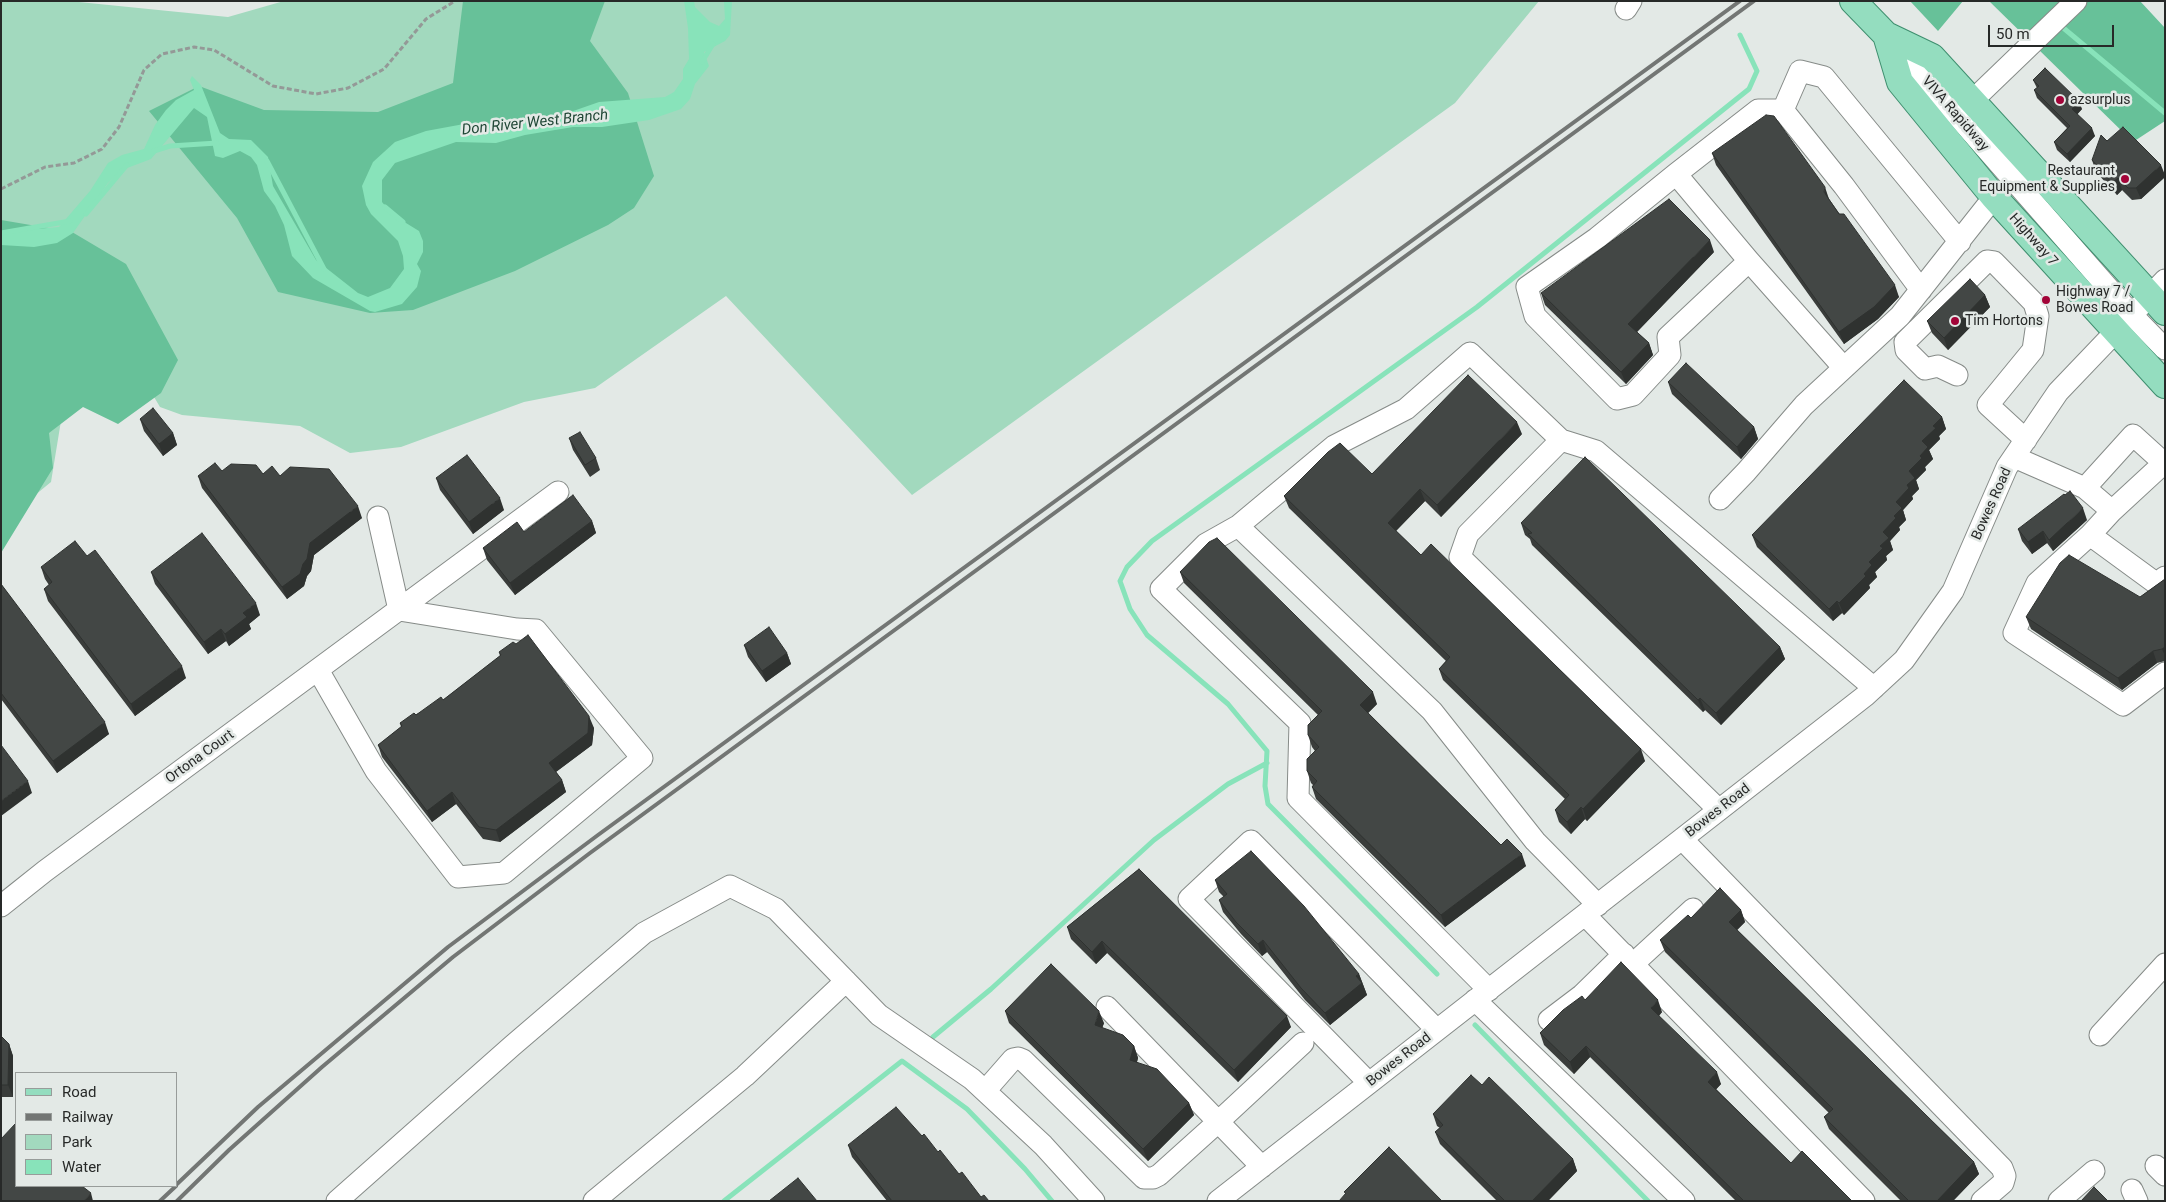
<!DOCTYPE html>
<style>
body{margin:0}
#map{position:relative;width:2166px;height:1202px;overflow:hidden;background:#e3e9e6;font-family:Roboto,sans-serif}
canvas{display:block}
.frame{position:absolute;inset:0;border:2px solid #272928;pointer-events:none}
.legend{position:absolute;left:15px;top:1072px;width:162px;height:115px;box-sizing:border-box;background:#e3e9e6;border:1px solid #989c9a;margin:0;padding:6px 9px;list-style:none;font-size:15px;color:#272928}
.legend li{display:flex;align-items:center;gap:10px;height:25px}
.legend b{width:25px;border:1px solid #989c9a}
.scale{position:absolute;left:1988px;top:25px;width:126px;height:22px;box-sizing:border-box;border:2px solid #272928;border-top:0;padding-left:6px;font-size:15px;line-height:18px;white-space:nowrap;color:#272928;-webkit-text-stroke:4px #e3e9e6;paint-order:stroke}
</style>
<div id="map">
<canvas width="2166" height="1202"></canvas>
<div class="frame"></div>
<ul class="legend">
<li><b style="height:6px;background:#94ddbf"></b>Road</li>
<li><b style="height:6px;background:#737674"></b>Railway</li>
<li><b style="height:14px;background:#a2d9be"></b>Park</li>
<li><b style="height:14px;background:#88e3ba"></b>Water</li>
</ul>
<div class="scale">50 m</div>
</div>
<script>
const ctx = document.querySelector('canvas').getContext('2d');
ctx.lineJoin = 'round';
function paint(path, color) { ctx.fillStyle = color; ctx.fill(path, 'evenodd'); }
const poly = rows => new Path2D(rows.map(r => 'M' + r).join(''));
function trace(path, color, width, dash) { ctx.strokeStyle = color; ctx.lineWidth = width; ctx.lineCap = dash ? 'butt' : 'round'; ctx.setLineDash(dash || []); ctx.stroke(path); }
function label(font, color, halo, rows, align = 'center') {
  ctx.font = font + ' Roboto,sans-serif'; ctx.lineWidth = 5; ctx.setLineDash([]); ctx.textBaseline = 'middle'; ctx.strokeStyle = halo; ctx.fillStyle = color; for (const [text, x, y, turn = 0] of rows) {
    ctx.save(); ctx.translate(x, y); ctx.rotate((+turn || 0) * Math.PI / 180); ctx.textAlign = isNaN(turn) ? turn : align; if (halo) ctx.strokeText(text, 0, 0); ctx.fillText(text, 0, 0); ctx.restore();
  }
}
const green = poly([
 [1,1,69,1,228,17,284,1,1539,1,1455,103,912,495,726,296,595,388,524,402,401,447,350,453,300,426,182,415,160,407,84,280,51,482,1,523]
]);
const forest = poly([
 [463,1,605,1,590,41,628,93,654,176,634,208,608,225,515,271,413,310,370,313,278,292,237,218,149,111,199,86,264,110,378,112,453,83],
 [1910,1,1963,1,1938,31],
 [1989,1,2140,1,2165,28,2165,121,2133,142],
 [1,220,72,232,126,264,178,360,161,393,118,424,83,407,49,433,53,468,1,553]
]);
const water = poly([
 [684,1,694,1,695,7,710,22,719,26,725,19,724,1,732,1,730,35,725,41,704,52,709,66,695,84,690,99,681,109,649,120,602,127,573,127,525,135,496,143,456,142,395,163,382,180,382,202,393,215,419,231,423,241,423,252,417,264,421,271,417,287,402,304,375,312,370,311,313,278,292,256,284,225,275,206,264,191,257,165,251,157,240,151,223,158,215,156,207,117,194,108,151,159,122,170,108,183,73,233,57,243,34,247,1,245,1,232,59,227,90,191,108,163,122,155,144,149,155,125,166,110,176,100,194,90,190,80,192,76,201,85,220,133,229,139,251,140,268,157,273,186,316,260,358,293,368,297,390,288,404,269,403,256,398,241,371,214,366,205,362,186,373,162,395,142,426,131,464,124,509,123,532,117,559,116,599,102,665,97,674,92,683,79,683,69,689,59,688,28]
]);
const stream = poly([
 [2061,26,2165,113],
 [702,62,713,44],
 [154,151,170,146,217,143],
 [267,161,324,269],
 [385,207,403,222],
 [86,214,127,165],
 [1,233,70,221],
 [1437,974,1268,804,1265,786,1267,751,1228,704,1147,635,1130,609,1120,581,1127,567,1152,541,1477,307,1749,89,1757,71,1740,35],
 [1475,1025,1648,1201],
 [933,1037,991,989,1154,840,1228,784,1267,763],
 [724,1201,902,1061,967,1109,1025,1169,1052,1201]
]);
const path = poly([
 [1,189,45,167,74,163,102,149,119,127,144,70,162,54,194,47,214,50,273,86,316,94,348,88,384,69,426,19,455,1]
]);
const minor = poly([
 [1626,9,1631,1],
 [1890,39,2131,314,2165,349],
 [1972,101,2076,1],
 [1783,110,1800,71,1824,77,1960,242],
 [1676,174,1749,261,1668,337,1670,355,1633,395,1617,399,1535,316,1527,287,1597,238,1676,174,1758,110,1783,110,1844,186,1921,290],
 [1749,261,1844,368],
 [1957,375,1938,366,1925,369,1906,350,1905,342,1987,261,1994,262,2034,303,2038,316,2033,350,1988,405,2026,440],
 [1561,440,1470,353,1406,409,1334,446,1238,526,1432,711,1535,841,1598,905],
 [2014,457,2085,488,2112,511,2090,535,2157,584,2165,577],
 [2085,488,2133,435,2165,464],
 [1720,499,1746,472,1804,405,1900,316,1994,197],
 [2112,511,2164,463],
 [378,517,399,610],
 [1238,526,1206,544,1161,589,1300,723,1298,798,1489,990],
 [2090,535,2037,583,2014,633,2123,705,2165,673],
 [318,670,376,771,458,877,504,873,642,758,536,630,517,629,399,610],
 [1719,810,1460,557,1468,534,1561,440,1596,451,1874,688],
 [1682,839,2002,1168,2005,1176,2003,1183,1982,1201],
 [1,906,45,871,558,492],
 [1585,915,1864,1201],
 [1633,964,1693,909],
 [1475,1000,1684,1201],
 [1107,1007,1262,1167],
 [1549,1020,1582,995,1624,954],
 [2100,1035,2165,964],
 [1369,1083,1189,899,1251,841,1437,1030],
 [985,1091,1013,1059,1018,1058,1023,1060,1144,1178,1153,1178,1159,1175,1218,1122,1303,1043],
 [2156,1166,2165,1175],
 [2132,1190,2137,1201],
 [337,1201,512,1046,644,933,730,886,776,909,879,1015,972,1079,1043,1145,1094,1201],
 [594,1201,745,1076,846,981],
 [1218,1201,1865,696,1904,660,1953,591,2007,467,2058,392,2165,280],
 [2059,1201,2094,1171]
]);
const major = poly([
 [1853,1,1886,35,1932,57,2165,312],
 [1886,35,1900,82,1994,197,2165,385]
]);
const rail = poly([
 [176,1185,258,1107,448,947,598,835,1740,1],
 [160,1201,176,1186],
 [177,1201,229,1150,322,1067,453,957,590,853,1754,1]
]);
const wall = poly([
 [2033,80,2082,109,2077,114,2095,136,2070,162,2057,150,2054,142,2067,128,2037,98,2034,90,2037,88],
 [2107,141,2165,175,2165,177,2141,199,2132,200,2122,190,2117,195,2096,172,2092,160],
 [1712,153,1829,199,1899,297,1878,319,1844,344,1716,165],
 [1714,252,1637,332,1649,343,1653,355,1626,384,1545,305,1541,293],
 [1985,295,1990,307,1948,350,1932,333,1927,321],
 [1668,382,1754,427,1758,439,1741,459,1672,394],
 [1942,417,1946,429,1939,436,1940,439,1929,450,1933,459,1925,467,1926,470,1916,480,1919,489,1912,496,1913,499,1903,510,1906,520,1899,527,1900,530,1890,541,1893,550,1886,556,1887,560,1875,572,1877,577,1869,585,1870,588,1844,615,1842,613,1833,621,1757,547,1752,535],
 [140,419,173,433,177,445,163,456,144,431],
 [1522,434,1441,517,1425,501,1396,531,1421,555,1645,761,1587,821,1585,819,1571,834,1559,822,1555,810,1565,799,1443,680,1439,669,1446,661,1289,508,1284,496],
 [569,438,596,458,600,470,590,477,573,450],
 [222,471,280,476,362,518,314,555,311,571,307,576,304,586,287,599,202,488,198,476],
 [436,478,504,510,473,534,440,490],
 [2087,520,2053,551,2047,543,2032,554,2022,541,2018,529],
 [592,521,596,533,515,595,487,560,483,548,524,532],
 [1521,523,1780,647,1785,659,1721,725,1705,710,1703,712,1532,545,1530,539,1525,535],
 [41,567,186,678,135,716,48,601,44,589,49,585,45,579],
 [151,572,260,615,249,624,251,629,229,646,226,641,208,654,155,584],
 [1180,572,1377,704,1368,713,1501,845,1526,866,1445,927,1316,799,1312,787,1313,785,1311,783,1307,771,1315,751,1312,747,1308,735,1318,715,1184,583],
 [2165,579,2165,661,2157,663,2122,690,2031,629,2026,617,2140,597],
 [1,584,109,734,57,773,1,699],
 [744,645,787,653,791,664,766,682,748,657],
 [499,652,594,728,592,745,556,772,562,780,566,792,500,842,483,839,456,804,432,822,382,757,378,745,401,727,400,723,443,700,500,656],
 [1139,869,1291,1027,1238,1082,1107,953,1096,964,1071,939,1067,927],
 [1215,880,1359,974,1367,995,1330,1025,1305,1000,1267,952,1262,956,1241,934,1223,912,1219,900,1224,897,1219,892],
 [1741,910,1745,922,1737,930,1974,1162,1979,1174,1953,1201,1901,1201,1829,1129,1824,1117,1829,1113,1665,952,1660,940,1691,918],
 [1585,1000,1662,1012,1659,1016,1721,1084,1716,1089,1791,1163,1852,1201,1736,1201,1590,1057,1574,1074,1544,1045,1540,1033],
 [1005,1011,1104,1023,1102,1028,1134,1046,1138,1058,1137,1062,1189,1103,1194,1115,1148,1161,1009,1023],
 [1,1036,9,1044,13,1056,13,1097,1,1097],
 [1482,1085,1573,1159,1577,1171,1548,1201,1497,1201,1440,1144,1435,1132,1440,1128,1437,1126,1433,1114],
 [922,1136,981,1197,989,1201,887,1201,852,1157,848,1145]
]);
const shadedWall = poly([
 [2079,101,2082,109,2075,117,2072,109],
 [2092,128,2095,136,2070,162,2067,154],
 [2161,165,2165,175,2165,177,2141,199,2136,188],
 [2118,178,2122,190,2117,195,2112,183],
 [1825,187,1829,199,1828,204,1824,192],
 [1710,240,1714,252,1633,336,1628,324],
 [1895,285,1899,297,1878,319,1844,344,1839,332],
 [1985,295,1990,307,1948,350,1944,338],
 [1649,343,1653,355,1626,384,1621,372],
 [1942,417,1946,429,1939,436,1940,439,1929,450,1933,459,1925,467,1926,470,1916,480,1919,489,1912,496,1913,499,1903,510,1906,520,1899,527,1900,530,1890,541,1893,550,1886,556,1887,560,1875,572,1877,577,1869,585,1870,588,1844,615,1839,603,1864,574,1869,562,1880,546,1883,532,1894,516,1896,502,1907,485,1909,471,1920,456,1922,441,1933,426],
 [1517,422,1522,434,1441,517,1437,505],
 [1754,427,1758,439,1741,459,1737,447],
 [173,433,177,445,163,456,159,444],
 [1420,489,1425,501,1392,535,1388,523],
 [500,498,504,510,473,534,469,522],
 [358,506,362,518,314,555,311,571,307,576,304,586,287,599,282,587,310,543],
 [2083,508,2087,520,2053,551,2049,540],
 [592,521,596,533,515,595,510,583],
 [2043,531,2047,543,2032,554,2028,542],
 [1837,601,1842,613,1833,621,1829,609],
 [256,603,260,615,249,624,251,629,229,646,225,634,243,613],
 [221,629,226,641,208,654,204,642],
 [1780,647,1785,659,1721,725,1716,713],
 [2165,647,2165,656,2162,649],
 [2153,651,2157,663,2122,690,2118,678],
 [787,653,791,664,766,682,762,671],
 [182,666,186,678,135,716,131,704],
 [1373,692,1377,704,1364,717,1360,705],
 [1700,698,1705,710,1703,712,1698,700],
 [589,716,594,728,592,745,553,774,549,763],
 [105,722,109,734,57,773,53,761],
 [1641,749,1645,761,1587,821,1583,809],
 [562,780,566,792,500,842,496,830],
 [28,781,32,793,1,816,1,801],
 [452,792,456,804,432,822,427,811],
 [1581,807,1585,819,1571,834,1567,822],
 [1522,854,1526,866,1445,927,1441,915],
 [1741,910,1745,922,1733,934,1729,922],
 [1263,940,1267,952,1262,956,1258,944],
 [1102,941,1107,953,1096,964,1092,952],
 [1359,974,1367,995,1330,1025,1325,1013],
 [1658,1000,1662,1012,1655,1020,1651,1008],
 [1099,1011,1104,1023,1099,1037,1095,1025],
 [1287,1016,1291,1027,1238,1082,1234,1070],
 [9,1044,13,1056,13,1097,8,1085],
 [1134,1046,1138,1058,1134,1072,1130,1060],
 [1586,1046,1590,1057,1574,1074,1570,1062],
 [1717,1072,1721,1084,1713,1093,1708,1082],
 [1189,1103,1194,1115,1148,1161,1143,1149],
 [1573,1159,1577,1171,1548,1201,1532,1201],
 [1974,1162,1979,1174,1953,1201,1937,1201],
 [91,1193,93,1201,84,1201]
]);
const building = poly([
 [2045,68,2079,101,2072,109,2092,128,2067,154,2054,142,2070,126,2034,90,2039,86,2033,80,2045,68],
 [1766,115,1774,116,1825,187,1824,192,1839,214,1844,214,1895,285,1874,307,1839,332,1712,153,1766,115],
 [2123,127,2161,165,2136,188,2128,188,2118,178,2112,183,2092,160,2101,135,2107,141,2123,127],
 [1669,199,1710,240,1628,324,1649,343,1621,372,1541,293,1669,199],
 [1970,279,1985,295,1944,338,1927,321,1970,279],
 [1686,363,1754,427,1737,447,1668,382,1686,363],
 [1468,375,1517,422,1437,505,1420,489,1388,523,1421,555,1431,544,1641,749,1583,809,1581,807,1567,822,1555,810,1569,795,1439,669,1450,657,1284,496,1328,452,1340,443,1372,474,1468,375],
 [1904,380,1942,417,1933,426,1936,428,1922,441,1928,447,1920,456,1922,458,1909,471,1915,478,1907,485,1909,488,1896,502,1902,508,1894,516,1896,518,1883,532,1889,538,1880,546,1883,548,1869,562,1872,565,1864,574,1866,576,1839,603,1837,601,1829,609,1752,535,1904,380],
 [153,408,173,433,159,444,140,419,153,408],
 [580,432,596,458,585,465,569,438,580,432],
 [467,455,500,498,469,522,436,478,467,455],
 [1585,457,1780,647,1716,713,1700,698,1698,700,1528,534,1532,533,1521,523,1585,457],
 [215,463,222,471,231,464,256,465,263,474,272,466,280,476,290,467,329,469,358,506,310,543,307,559,303,564,300,574,282,587,198,476,215,463],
 [2070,491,2083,508,2049,540,2043,531,2028,542,2018,529,2064,494,2065,495,2070,491],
 [573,495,592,521,510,583,483,548,517,522,524,532,573,495],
 [202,533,256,603,243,613,247,617,225,634,221,629,204,642,151,572,202,533],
 [1217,538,1373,692,1360,705,1501,845,1507,839,1522,854,1441,915,1312,787,1317,781,1307,771,1307,759,1319,747,1308,735,1308,725,1322,711,1180,572,1209,542,1217,538],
 [75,541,87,556,95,550,182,666,131,704,44,589,52,582,41,567,75,541],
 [2069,555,2140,597,2165,579,2165,647,2162,649,2153,651,2118,678,2026,617,2060,563,2069,555],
 [1,584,105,722,53,761,1,693,1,584],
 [769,627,787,653,762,671,744,645,769,627],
 [528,635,589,716,588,733,549,763,562,780,496,830,479,827,452,792,427,811,378,745,402,726,400,723,414,713,416,715,441,697,443,700,501,655,499,652,513,642,516,644,528,635],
 [1,745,28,781,1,801,1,745],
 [1251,851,1304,906,1359,974,1356,976,1362,983,1325,1013,1301,988,1263,940,1258,944,1236,922,1219,900,1227,894,1215,880,1251,851],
 [1139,869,1287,1016,1234,1070,1102,941,1092,952,1067,927,1139,869],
 [1720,888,1741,910,1729,922,1974,1162,1937,1201,1909,1201,1824,1117,1833,1109,1660,940,1688,915,1691,918,1720,888],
 [1621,962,1658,1000,1651,1008,1717,1072,1708,1082,1791,1163,1802,1151,1852,1201,1744,1201,1586,1046,1570,1062,1540,1033,1563,1010,1582,996,1585,1000,1621,962],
 [1051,964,1099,1011,1095,1025,1123,1035,1134,1046,1130,1060,1157,1069,1189,1103,1143,1149,1005,1011,1051,964],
 [1,1036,9,1044,8,1085,1,1085,1,1036],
 [1471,1075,1482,1085,1489,1077,1573,1159,1532,1201,1505,1201,1435,1132,1443,1125,1433,1114,1471,1075],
 [896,1107,922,1136,924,1134,938,1152,940,1150,959,1174,962,1172,981,1197,984,1195,989,1201,892,1201,848,1145,896,1107],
 [16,1123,16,1186,82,1186,91,1193,84,1201,1,1201,1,1139,16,1123],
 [1389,1147,1442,1201,1339,1201,1346,1193,1344,1192,1389,1147],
 [798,1178,817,1201,769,1201,798,1178],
 [2094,1187,2108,1201,2081,1201,2094,1187]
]);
const markers = [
 [2060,100,5,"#a20438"],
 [2125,179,5,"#a20438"],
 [2046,300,5,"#a20438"],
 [1955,321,5,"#a20438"]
];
const poiNames = [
 ["azsurplus",2070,100],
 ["Restaurant",2115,171,"right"],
 ["Equipment & Supplies",2115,187,"right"],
 ["Highway 7 /",2056,292],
 ["Bowes Road",2056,308],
 ["Tim Hortons",1965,321]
];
const streetNames = [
 ["VIVA Rapidway",1955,114,49],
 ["Highway 7",2033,240,48],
 ["Bowes Road",1992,504,-66],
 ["Ortona Court",200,757,-36],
 ["Bowes Road",1718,811,-38],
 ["Bowes Road",1399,1060,-38]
];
const waterNames = [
 ["Don River West Branch",535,123,-6]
];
paint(green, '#a2d9be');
paint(forest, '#67c199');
paint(water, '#88e3ba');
trace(stream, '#88e3ba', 5);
trace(minor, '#868b88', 23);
trace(major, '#3f8f6f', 28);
trace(path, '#949997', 3, [5, 2.5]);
trace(minor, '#fff', 21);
trace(major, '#94ddbf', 26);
trace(rail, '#737674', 4);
paint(wall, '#3a3d3b');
paint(shadedWall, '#2f3230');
paint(building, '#434745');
trace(building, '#2f3230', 1);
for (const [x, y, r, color] of markers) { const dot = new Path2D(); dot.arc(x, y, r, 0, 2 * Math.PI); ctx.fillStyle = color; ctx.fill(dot); trace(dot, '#e3e9e6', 2); }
label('14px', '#272928', '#e3e9e6', poiNames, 'left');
label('14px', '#272928', '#e3e9e6', streetNames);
label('italic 15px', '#1f4635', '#e3e9e6', waterNames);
</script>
